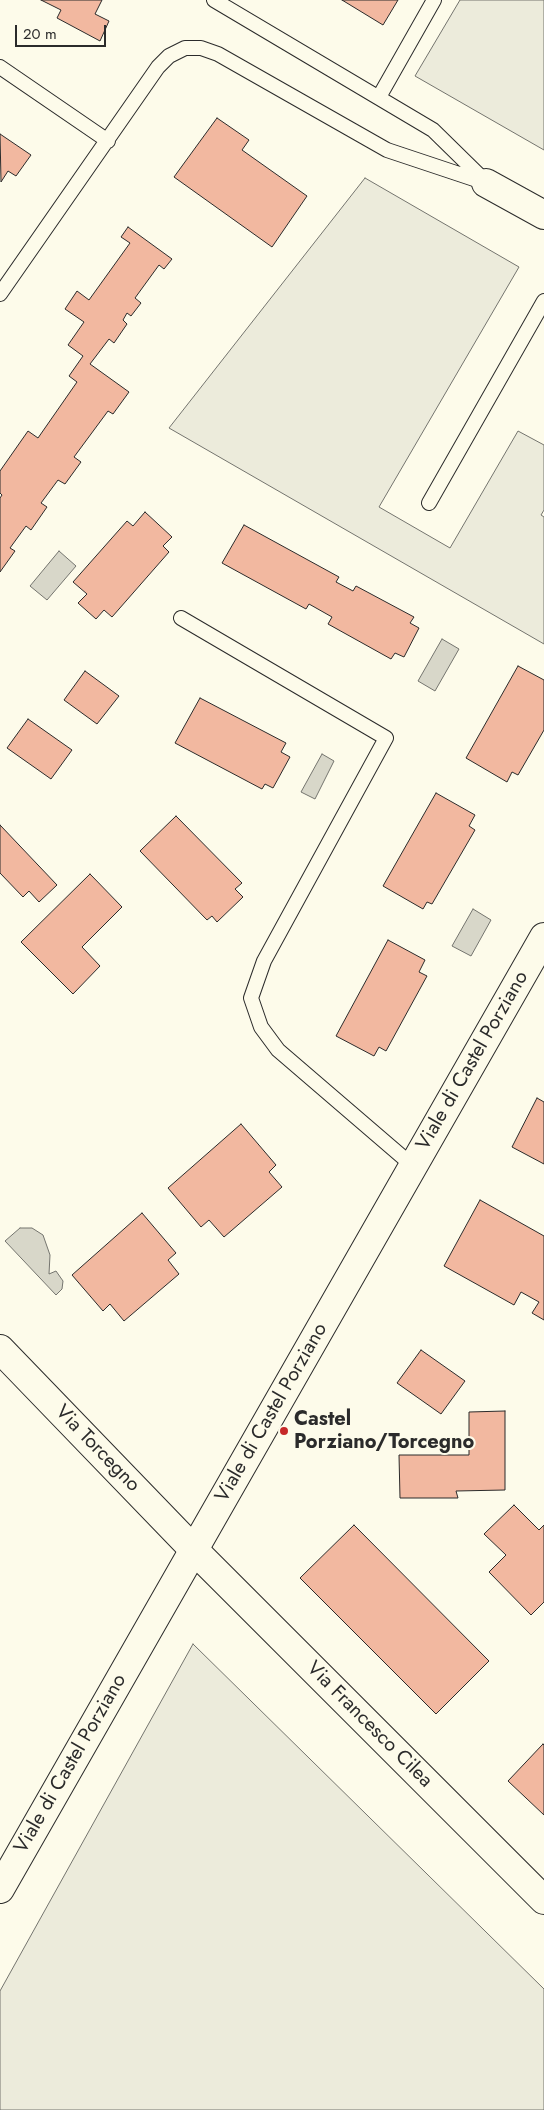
<!DOCTYPE html>
<style>
body{margin:0}
#map{position:relative;width:544px;height:2110px;overflow:hidden;background:#fdfbea;font-family:Jost,sans-serif}
canvas{display:block}
.scale{position:absolute;left:15px;top:25px;width:91px;height:22px;box-sizing:border-box;border:2px solid #2b2b2b;border-top:0;padding-left:6px;font-size:15px;line-height:18px;white-space:nowrap;color:#2b2b2b;-webkit-text-stroke:4px #fdfbea;paint-order:stroke}
</style>
<div id="map">
<canvas width="544" height="2110"></canvas>
<div class="scale">20 m</div>
</div>
<script>
const ctx = document.querySelector('canvas').getContext('2d');
ctx.lineJoin = 'round';
function paint(path, color) { ctx.fillStyle = color; ctx.fill(path, 'evenodd'); }
const poly = rows => new Path2D(rows.map(r => 'M' + r).join(''));
function trace(path, color, width, dash) { ctx.strokeStyle = color; ctx.lineWidth = width; ctx.lineCap = dash ? 'butt' : 'round'; ctx.setLineDash(dash || []); ctx.stroke(path); }
function label(font, color, halo, rows, align = 'center') {
  ctx.font = font + ' Jost,sans-serif'; ctx.lineWidth = 4; ctx.setLineDash([]); ctx.textBaseline = 'middle'; ctx.strokeStyle = halo; ctx.fillStyle = color; for (const [text, x, y, turn = 0] of rows) {
    ctx.save(); ctx.translate(x, y); ctx.rotate((+turn || 0) * Math.PI / 180); ctx.textAlign = isNaN(turn) ? turn : align; if (halo) ctx.strokeText(text, 0, 0); ctx.fillText(text, 0, 0); ctx.restore();
  }
}
const green = poly([
 [460,0,544,0,544,150,415,76,460,0],
 [365,178,519,267,379,507,450,548,518,431,544,445,544,510,541,515,544,517,544,644,169,428,365,178],
 [193,1644,544,1989,544,2110,0,2110,0,1991,193,1644]
]);
const water = poly([
 [59,551,76,566,47,600,30,586,59,551],
 [442,639,459,649,435,691,418,681,442,639],
 [322,754,334,761,315,799,301,792,322,754],
 [473,909,491,920,471,956,452,946,473,909],
 [20,1228,32,1228,43,1235,50,1255,49,1274,56,1271,63,1281,62,1289,56,1295,5,1241,20,1228]
]);
const building = poly([
 [41,0,102,0,95,14,109,21,100,41,57,18,61,10,41,0],
 [342,0,398,0,383,25,342,0],
 [217,118,249,140,242,150,307,196,272,247,174,177,217,118],
 [0,134,31,155,16,176,8,171,1,182,0,134],
 [128,227,172,259,164,269,159,265,135,298,141,303,131,316,127,313,123,320,127,324,114,343,109,339,90,364,129,392,113,414,108,411,74,457,81,462,65,484,58,480,41,503,47,507,31,530,26,526,10,548,15,551,0,572,0,498,2,495,0,493,0,471,28,431,38,438,77,382,69,376,83,356,68,345,84,322,65,309,77,291,89,300,130,243,121,237,128,227],
 [145,512,172,537,163,546,169,552,112,617,104,610,96,619,78,603,87,594,73,582,127,521,133,526,145,512],
 [244,525,339,577,336,582,353,591,356,586,414,617,410,623,419,628,404,657,395,653,391,659,328,624,332,617,309,604,306,609,222,563,244,525],
 [518,666,544,680,544,730,518,775,512,772,507,782,466,758,518,666],
 [85,671,119,696,97,724,64,700,85,671],
 [200,698,286,743,281,752,290,757,273,788,265,784,262,789,175,743,200,698],
 [28,719,72,750,51,779,7,748,28,719],
 [436,793,475,815,469,826,475,830,432,904,427,902,423,909,383,886,436,793],
 [176,816,242,883,235,889,243,897,217,922,212,916,207,920,140,851,176,816],
 [0,825,57,885,39,902,29,891,23,897,0,873,0,825],
 [90,874,122,907,82,947,100,966,73,994,21,942,90,874],
 [388,940,425,960,419,972,427,976,386,1051,379,1047,374,1056,336,1036,388,940],
 [537,1098,544,1102,544,1164,512,1147,537,1098],
 [241,1124,276,1165,269,1172,282,1187,224,1237,209,1220,201,1227,168,1188,241,1124],
 [480,1200,544,1236,544,1320,532,1313,539,1302,521,1292,514,1305,444,1266,480,1200],
 [142,1213,176,1253,168,1260,179,1274,124,1321,110,1304,103,1311,72,1275,142,1213],
 [421,1350,465,1381,441,1414,397,1383,421,1350],
 [505,1411,505,1490,456,1491,458,1498,400,1498,399,1455,469,1455,469,1412,505,1411],
 [514,1505,539,1530,544,1525,544,1602,531,1615,489,1572,506,1555,484,1534,514,1505],
 [354,1525,489,1661,436,1714,300,1578,354,1525],
 [543,1744,544,1745,544,1815,508,1781,543,1744]
]);
const service = poly([
 [214,0,433,130,485,181],
 [0,67,108,141],
 [379,97,434,0],
 [0,294,158,67,169,56,185,48,201,48,218,54,387,150,486,183],
 [429,503,544,301],
 [181,618,386,738,264,961,251,998,261,1027,278,1050,413,1166]
]);
const minor = poly([
 [486,183,544,215],
 [0,1349,194,1550,544,1900]
]);
const tertiary = poly([
 [0,1889,544,937]
]);
const markers = [
 [284,1431,5,"#c62828"]
];
const streetNames = [
 ["Viale di Castel Porziano",473,1061,-60],
 ["Viale di Castel Porziano",272,1413,-60],
 ["Via Torcegno",97,1449,46],
 ["Via Francesco Cilea",369,1725,45],
 ["Viale di Castel Porziano",71,1764,-60]
];
const poiNames = [
 ["Castel",294,1420],
 ["Porziano/Torcegno",294,1443]
];
paint(green, '#ecebdb');
trace(green, '#74746e', 1);
paint(water, '#d8d7c9');
trace(water, '#74746e', 1);
paint(building, '#f2b8a0');
trace(building, '#2b2b2b', 1);
trace(service, '#2b2b2b', 16);
trace(minor, '#2b2b2b', 30);
trace(tertiary, '#2b2b2b', 30);
trace(service, '#fdfbea', 14);
trace(minor, '#fdfbea', 28);
trace(tertiary, '#fdfbea', 28);
for (const [x, y, r, color] of markers) { const dot = new Path2D(); dot.arc(x, y, r, 0, 2 * Math.PI); ctx.fillStyle = color; ctx.fill(dot); trace(dot, '#fdfbea', 2); }
label('20px', '#2b2b2b', '#fdfbea', streetNames);
label('bold 20px', '#2b2b2b', '#fdfbea', poiNames, 'left');
</script>
